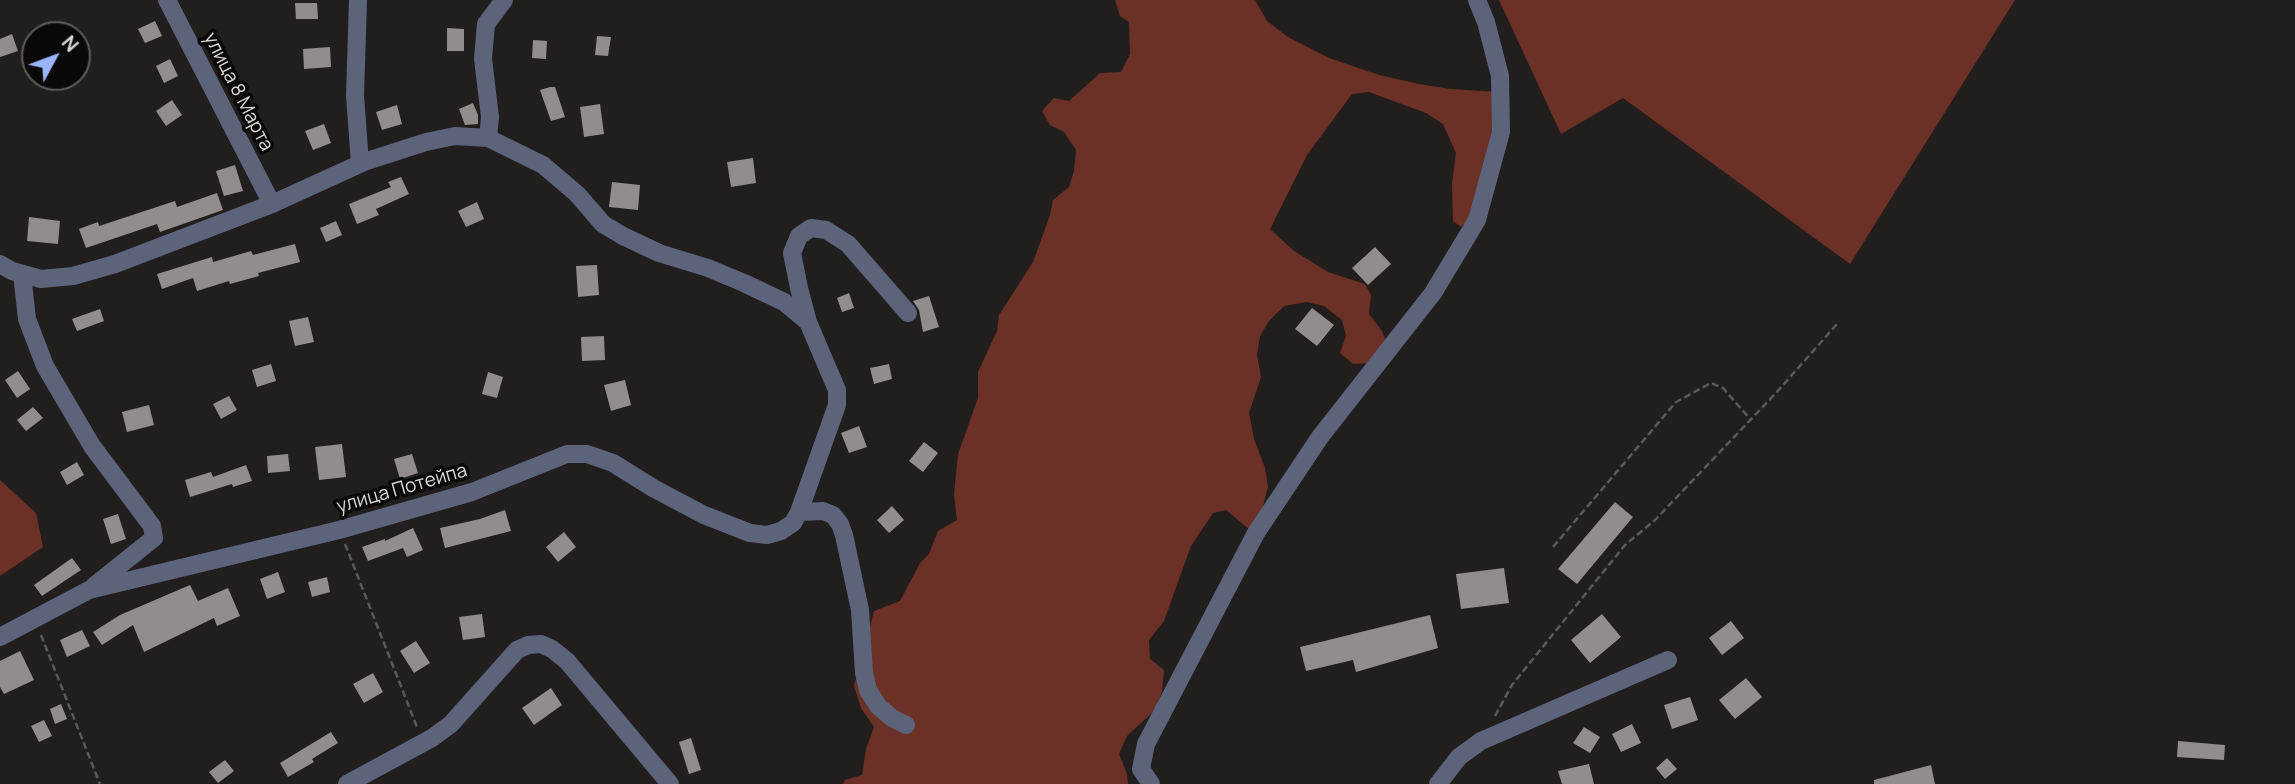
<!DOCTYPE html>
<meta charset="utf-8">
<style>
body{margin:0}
#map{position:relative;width:2295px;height:784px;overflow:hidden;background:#221e1e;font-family:Manrope,sans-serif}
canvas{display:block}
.north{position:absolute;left:21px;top:21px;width:70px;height:70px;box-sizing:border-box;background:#0a0908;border:2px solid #5e5d5c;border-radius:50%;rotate:49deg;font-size:19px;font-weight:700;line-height:28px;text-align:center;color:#dcdad9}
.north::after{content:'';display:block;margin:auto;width:24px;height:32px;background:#9cb4fd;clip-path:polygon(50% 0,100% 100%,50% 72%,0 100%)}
</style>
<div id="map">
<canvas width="2295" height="784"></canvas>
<div class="north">N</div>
</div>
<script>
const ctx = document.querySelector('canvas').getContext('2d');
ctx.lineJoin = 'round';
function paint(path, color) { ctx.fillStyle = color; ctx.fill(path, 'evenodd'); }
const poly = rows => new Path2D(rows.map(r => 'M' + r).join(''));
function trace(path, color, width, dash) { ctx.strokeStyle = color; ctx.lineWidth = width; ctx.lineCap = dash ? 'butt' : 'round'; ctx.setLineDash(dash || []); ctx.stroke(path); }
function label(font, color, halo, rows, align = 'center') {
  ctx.font = font + ' Manrope,sans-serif'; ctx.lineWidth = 7; ctx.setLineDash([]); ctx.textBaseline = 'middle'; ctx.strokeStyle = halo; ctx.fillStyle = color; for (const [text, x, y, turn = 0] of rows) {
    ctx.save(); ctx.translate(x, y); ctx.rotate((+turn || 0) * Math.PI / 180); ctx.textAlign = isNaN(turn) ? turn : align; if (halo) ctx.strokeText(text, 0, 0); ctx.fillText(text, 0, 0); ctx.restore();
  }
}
const forest = poly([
 [1115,0,1255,0,1267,21,1288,37,1329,58,1379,75,1419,84,1451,89,1497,92,1496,138,1470,219,1461,227,1453,221,1452,184,1456,153,1443,124,1426,113,1369,92,1352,94,1307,155,1270,229,1294,251,1328,272,1365,284,1371,295,1369,314,1382,331,1386,342,1371,363,1353,364,1340,353,1346,336,1342,320,1324,306,1307,302,1284,306,1269,321,1260,336,1257,355,1261,377,1249,413,1254,439,1265,468,1268,487,1262,510,1250,530,1226,510,1213,513,1191,546,1164,621,1149,640,1150,659,1164,670,1162,692,1155,710,1127,736,1119,754,1127,774,1128,784,843,784,845,780,862,775,866,749,874,727,861,708,854,686,874,611,900,601,920,563,929,554,938,531,957,520,954,494,958,454,978,398,978,372,997,331,999,315,1033,262,1050,215,1053,200,1069,187,1074,171,1076,150,1064,132,1050,125,1042,111,1054,98,1069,101,1100,73,1121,72,1130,54,1129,22,1120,16],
 [1499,0,2015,0,1850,264,1623,98,1561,134],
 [0,480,36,513,43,547,0,576]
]);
const building = poly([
 [295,3,317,3,318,19,296,19],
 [155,21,162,36,145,43,138,29],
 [447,28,464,29,464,51,447,51],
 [12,34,18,51,0,57,0,39],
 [597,36,611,37,608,56,595,55],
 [533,40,547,41,546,59,532,58],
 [330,47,331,67,304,69,303,49],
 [170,59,178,76,164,83,156,66],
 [550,87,555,87,565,117,551,121,540,90],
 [172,100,182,115,166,126,156,111],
 [473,103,478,115,478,124,465,125,459,109],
 [600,104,604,134,584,137,580,107],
 [397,105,402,124,382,130,376,112],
 [324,124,331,143,313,150,305,131],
 [753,158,756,183,731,187,727,162],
 [235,165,243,191,224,196,216,171],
 [401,177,409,194,376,209,379,215,357,224,349,204,391,187,388,182],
 [612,182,640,185,638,210,609,207],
 [217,193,223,210,160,232,157,224,86,248,79,229,98,222,99,226,175,201,177,207],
 [477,202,484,219,466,227,458,211],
 [29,217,60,221,58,244,27,241],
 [336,221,342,235,326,242,320,228],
 [295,244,300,262,258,273,259,276,230,284,229,281,197,291,193,278,162,289,157,274,212,257,213,262,251,251,253,255],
 [1375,247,1391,264,1368,285,1352,268],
 [597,265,599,295,578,297,576,266],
 [849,293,854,308,842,312,837,298],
 [929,296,939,327,923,332,919,310,913,301],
 [1312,308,1334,325,1317,346,1295,329],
 [100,309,104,321,77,331,72,319],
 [308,317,314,342,295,346,289,321],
 [604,336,605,360,582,361,581,337],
 [271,364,276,381,257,387,252,370],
 [889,364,892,379,874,384,870,368],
 [18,371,30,389,17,398,5,380],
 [488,372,503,377,497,398,482,394],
 [625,380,631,405,611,411,604,385],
 [229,396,237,410,221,419,213,404],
 [149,405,154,425,127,432,122,412],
 [33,407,43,418,26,431,17,420],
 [859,426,867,447,849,453,841,433],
 [924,442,938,453,923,472,909,461],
 [342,444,346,477,319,480,315,447],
 [288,454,290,471,268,473,267,456],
 [412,454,418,473,400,479,394,459],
 [77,462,84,475,67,485,60,472],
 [246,465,252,481,233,487,232,484,190,497,185,480,211,472,213,477],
 [1615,502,1633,517,1577,584,1558,569],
 [892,506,904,520,889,533,877,520],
 [505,510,511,531,445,548,440,528,480,519],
 [118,514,126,539,111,544,103,519],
 [413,528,423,550,407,557,403,548,368,561,362,547,385,539,385,541],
 [564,532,576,547,558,562,546,547],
 [72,558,81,570,42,596,34,585],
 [1504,568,1509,603,1461,609,1456,574],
 [278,572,285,592,267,599,260,579],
 [327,577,330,592,312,597,308,582],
 [190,585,198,601,228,588,240,616,217,626,214,618,144,652,133,625,102,645,93,632,120,615],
 [482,614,485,637,463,640,459,617],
 [1602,614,1621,637,1590,663,1571,640],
 [1430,615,1438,648,1356,672,1353,660,1306,671,1300,647],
 [1731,621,1744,638,1722,655,1709,638],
 [82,630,90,646,67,657,60,640],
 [416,641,430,663,414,673,400,651],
 [20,651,34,680,4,694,0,687,0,661],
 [373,673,383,692,364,703,353,684],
 [1746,678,1762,697,1735,719,1719,700],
 [551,688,562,705,534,725,522,708],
 [1690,697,1698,720,1672,729,1664,705],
 [61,704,67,719,55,724,50,709],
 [44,720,52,736,39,742,31,726],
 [1632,724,1641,743,1621,752,1612,734],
 [1584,727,1600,737,1590,753,1573,743],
 [331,732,338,743,312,759,314,762,288,777,280,763],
 [691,738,701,770,689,774,679,742],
 [2178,741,2225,745,2224,760,2177,757],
 [1667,758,1677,769,1665,779,1656,768],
 [225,760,234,771,218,783,209,772],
 [1589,764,1594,784,1562,784,1558,771],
 [1931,765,1935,784,1874,784,1874,780]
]);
const path = poly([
 [345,544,417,727],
 [1553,547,1676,402,1711,383,1723,388,1750,419],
 [41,635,100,784],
 [1495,716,1512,685,1625,545,1655,520,1776,393,1837,324]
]);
const minor = poly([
 [167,0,272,204],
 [358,0,355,96,360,163],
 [488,138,490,117,483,59,486,24,504,0],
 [0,264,12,271,41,279,73,276,115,264,272,204,364,162,426,142,455,136,488,138,543,165,577,194,603,224,623,236,659,253,708,268,744,283,784,302,808,322],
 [22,274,27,319,45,366,92,446,152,526,154,538,94,586],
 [799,512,823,511,833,515,840,524,844,535,860,610,864,673,868,690,878,706,892,718,906,725],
 [0,637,89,590,339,530,472,492,567,454,587,454,613,463,653,488,704,515,750,533,767,535,781,531,793,523,799,512,837,405,837,390,808,322,799,288,792,253,799,236,811,228,826,230,848,244,908,313],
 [347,784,432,738,451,724,517,650,528,645,541,644,552,649,567,661,670,784],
 [1151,784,1141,769,1146,744,1256,533,1320,437,1433,293,1477,220,1501,132,1500,76,1486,22,1477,0],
 [1438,784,1459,757,1481,741,1668,660]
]);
const streetNames = [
 ["улица 8 Марта",238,92,63],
 ["улица Потейпа",402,489,-16]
];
paint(forest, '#6b3126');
paint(building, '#928d8c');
trace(path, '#5c5959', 2.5, [7, 3.5]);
trace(minor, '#5c647b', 18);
label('19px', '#dcdad9', '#0a0908', streetNames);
</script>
